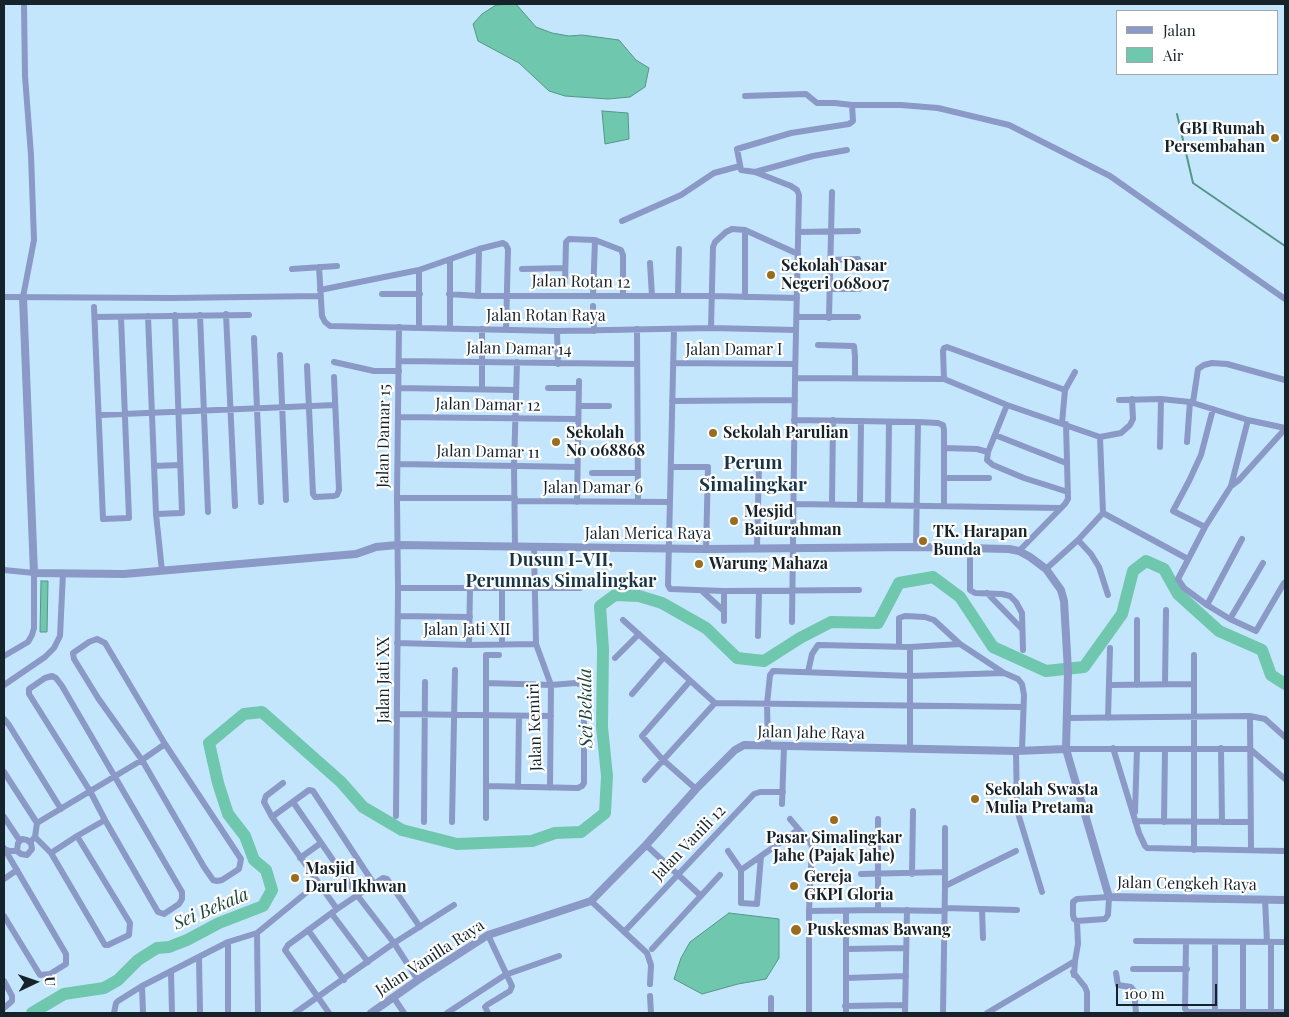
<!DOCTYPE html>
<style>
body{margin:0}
#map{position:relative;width:1289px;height:1017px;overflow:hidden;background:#c4e6fd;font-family:"Playfair Display",serif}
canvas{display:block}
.frame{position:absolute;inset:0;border:5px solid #16232b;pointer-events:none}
.legend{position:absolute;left:1116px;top:10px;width:162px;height:65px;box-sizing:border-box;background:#fff;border:1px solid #a2a7aa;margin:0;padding:6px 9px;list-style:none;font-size:15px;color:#16232b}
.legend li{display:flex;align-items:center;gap:10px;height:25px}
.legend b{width:25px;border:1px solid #a2a7aa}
.north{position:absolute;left:10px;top:957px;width:50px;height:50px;-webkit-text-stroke:4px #fff;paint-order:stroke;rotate:87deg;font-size:14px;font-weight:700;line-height:20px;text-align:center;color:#16232b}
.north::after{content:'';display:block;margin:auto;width:18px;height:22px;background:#16232b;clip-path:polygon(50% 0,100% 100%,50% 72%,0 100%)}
.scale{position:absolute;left:1116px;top:984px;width:101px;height:22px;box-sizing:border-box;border:2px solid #16232b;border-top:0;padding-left:6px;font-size:15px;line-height:18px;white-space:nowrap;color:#16232b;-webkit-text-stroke:4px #fff;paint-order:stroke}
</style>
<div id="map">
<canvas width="1289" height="1017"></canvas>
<div class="frame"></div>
<ul class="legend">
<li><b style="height:6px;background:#8a99c6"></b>Jalan</li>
<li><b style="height:14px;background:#6fc7ae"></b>Air</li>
</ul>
<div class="north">U</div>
<div class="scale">100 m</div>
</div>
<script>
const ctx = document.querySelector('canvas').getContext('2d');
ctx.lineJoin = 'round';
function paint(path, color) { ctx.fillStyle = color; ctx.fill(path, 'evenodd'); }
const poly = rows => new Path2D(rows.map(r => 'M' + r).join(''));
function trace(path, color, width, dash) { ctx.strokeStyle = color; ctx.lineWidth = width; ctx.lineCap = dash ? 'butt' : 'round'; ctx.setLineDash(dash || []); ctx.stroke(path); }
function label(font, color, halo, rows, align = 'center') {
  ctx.font = font + ' "Playfair Display",serif'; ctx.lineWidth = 4.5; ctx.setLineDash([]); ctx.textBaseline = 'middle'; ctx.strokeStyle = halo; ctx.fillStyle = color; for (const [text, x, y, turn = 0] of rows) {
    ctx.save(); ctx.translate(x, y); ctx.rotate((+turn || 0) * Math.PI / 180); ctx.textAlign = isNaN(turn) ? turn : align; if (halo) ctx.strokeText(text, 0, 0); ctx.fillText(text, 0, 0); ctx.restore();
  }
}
const water = poly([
 [516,4,536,27,552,33,569,36,582,35,619,40,636,60,649,68,645,87,630,97,608,99,565,96,549,91,519,63,478,41,473,24,482,14,496,5,516,4],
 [602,111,628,113,629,139,605,144,602,111],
 [41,581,48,581,47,632,40,632,41,581],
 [729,913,779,919,779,958,766,979,738,984,702,994,674,979,681,958,690,942,729,913]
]);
const stream = poly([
 [1177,114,1193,183,1285,246]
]);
const river = poly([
 [32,1013,64,994,104,988,118,980,138,960,157,948,169,947,187,940,219,923,263,906,272,890,266,870,254,860,245,836,228,814,218,783,209,743,244,714,262,712,341,782,363,807,402,830,457,844,532,841,555,833,581,832,605,813,607,776,602,727,603,649,600,606,615,595,639,596,662,603,706,628,737,658,764,661,800,638,831,622,878,623,899,583,933,577,960,597,993,647,1046,671,1084,667,1122,614,1133,571,1146,561,1164,569,1178,594,1219,631,1262,650,1271,675,1285,684]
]);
const minor = poly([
 [745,96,806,94,817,103,835,103,852,105,901,105,938,108,1009,125,1110,176,1285,299],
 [755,172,813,156,847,150],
 [622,221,681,195,714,173,740,166],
 [798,232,858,231],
 [831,260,858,259],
 [650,263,652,296],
 [319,267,322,316,325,322,330,326,557,331,711,328,796,330],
 [292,269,337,266],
 [522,269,565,268],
 [565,283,566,242,569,239,595,240,621,250,623,255,623,296],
 [830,289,859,289],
 [320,290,419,270,479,249,503,243,506,245,508,249,506,330],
 [382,294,420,294],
 [449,294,478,296,712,296,797,298],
 [478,296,479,249],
 [593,296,595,240],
 [678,296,679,249],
 [4,297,172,298,320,296],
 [23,297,34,240,31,155,25,76,24,4],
 [745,297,745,230],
 [593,306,594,331],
 [94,307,103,519,129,518,121,317],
 [226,314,235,506],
 [200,315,208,512],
 [148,316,156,514,162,571],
 [95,317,249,315],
 [797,317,858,317],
 [829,318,832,192],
 [419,328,419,270],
 [450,328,450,260],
 [711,328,713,247,715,242,726,232,732,229,745,230,798,254],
 [482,329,482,389],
 [637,329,638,502],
 [674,329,668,585,670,589,724,591,859,590],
 [557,331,558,364],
 [254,338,261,502],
 [818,345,854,346,855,356,855,378],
 [280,355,286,500],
 [399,361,637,364],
 [334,362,374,371,399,371],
 [673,363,795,364],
 [307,366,313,494,315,497,334,496,337,495,339,490,334,377],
 [795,378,944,379,1007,405,1100,437,1103,513,1078,540,1046,569],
 [944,379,943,351,944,348,947,347,1065,390],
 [398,388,516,390],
 [548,388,579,388],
 [1119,400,1161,399,1190,402,1248,420,1285,428],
 [672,401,795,400],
 [1193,402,1198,369,1204,365,1212,363,1227,364,1285,380],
 [1007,405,988,452,987,460,993,465,1024,478,1068,492],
 [579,406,609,406],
 [100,415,335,405],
 [399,417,577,419],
 [794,420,918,422,938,423,943,425,944,430,944,506],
 [1248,420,1231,486,1205,527,1178,579,1184,588,1207,605,1230,619,1256,631,1284,583],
 [1062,423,1065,390,1075,372],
 [995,435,1066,463],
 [1100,437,1121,433,1130,425,1133,419,1132,399],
 [1187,442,1190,402],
 [1160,447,1161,399],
 [944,448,977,449,988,452],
 [398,464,577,467],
 [154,466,180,465],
 [671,467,708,467,706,549],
 [592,473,637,473],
 [944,478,989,478],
 [1231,486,1239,480,1285,429],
 [397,498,515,498],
 [515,501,670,502],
 [577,502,579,381],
 [794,504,1061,508],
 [832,504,833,420],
 [860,504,861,421],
 [888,505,889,422],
 [1103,513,1188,559],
 [156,514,182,513,175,315],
 [1205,527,1173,511,1189,481,1201,455,1213,409],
 [1078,540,1091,554,1099,567,1108,595],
 [515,547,514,466,517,362],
 [534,547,536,644,551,685,550,788],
 [757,547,759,466],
 [916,547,918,422],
 [970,548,970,590,975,593,1002,594,1010,596,1016,602,1022,613,1023,650],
 [1019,551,1065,504,1068,499,1066,424],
 [4,570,34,573,34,628,32,635,28,642,4,656],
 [398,588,580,588],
 [702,591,724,611],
 [724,591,724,621],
 [987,593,1022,629],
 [1207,605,1242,539],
 [398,616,470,617],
 [1230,619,1263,563],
 [623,620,715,703],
 [1137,620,1137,685],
 [792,622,795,378,799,195,797,190,791,186,755,172,741,170,737,149,791,133,849,124,853,121,852,105],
 [758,636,759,591],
 [397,643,469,645,536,644],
 [469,645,470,588],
 [502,645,502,588],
 [899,646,899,618,905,616,925,617,934,620,960,644,1004,673],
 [615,658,639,634],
 [808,672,812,654,818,645,910,647,960,644],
 [690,681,642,736,662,759,696,789],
 [1165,684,1166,610],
 [4,685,45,657,54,648,60,636,63,573],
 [1109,685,1194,684],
 [632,694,664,657],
 [397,714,551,716],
 [1250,716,1251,850],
 [1066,718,1250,716,1265,719,1285,737],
 [1108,718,1110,648],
 [4,719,9,725,61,809],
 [768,746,767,704,770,675,773,671,911,676,1004,673,1018,679,1022,684,1024,695,1022,750],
 [910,748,910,647],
 [1113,748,1139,833,1145,846,1147,848,1285,851],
 [1221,748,1222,822],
 [1066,749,1250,749,1285,779],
 [1016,751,1017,810,1042,892],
 [4,772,37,823],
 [645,780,715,703,1023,707],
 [283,783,266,796,264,802,272,817,337,909],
 [486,786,578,788,582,786,584,783,584,691,582,685,576,683,551,685,486,683],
 [518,787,519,716],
 [293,802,357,895,394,943,418,980],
 [782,804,784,746],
 [1135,812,1137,749],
 [396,816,398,588,397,498,399,327],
 [4,817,20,841],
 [272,817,309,790,313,791,374,884],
 [486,818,486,655,499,655],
 [790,819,812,845,809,911,809,1013],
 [878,819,878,910],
 [1135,821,1250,822],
 [424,822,425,682],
 [452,822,455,670],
 [1164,822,1165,749],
 [77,836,105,820,90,791,29,694,29,689,45,678,52,676,56,678,62,686,182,892,182,899,179,904,164,914,158,912,105,820],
 [35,837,51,853,105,945,108,945,129,935,130,923,77,836,51,853],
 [30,842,35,837,37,823,142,760,165,744,105,643,97,639,89,642,73,653,74,659,98,698,142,760,204,867,213,880,217,881,222,880,239,869,241,859,165,744],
 [646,845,701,896],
 [4,848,66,954,66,964,50,974,40,975,4,916],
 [4,849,10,851,17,851,21,854,27,855,32,849,31,843,27,840,22,839,18,843,17,851],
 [1194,850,1194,655],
 [728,851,741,870,798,830],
 [300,858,321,843],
 [741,870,741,903,757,904,761,856],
 [861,874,945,872],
 [912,874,913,811],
 [4,879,17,870],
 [945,886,1016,851],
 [1265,899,1267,942],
 [591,901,647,953,651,965,650,984],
 [945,908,1017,910],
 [982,909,983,938],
 [809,911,878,910,945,911],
 [332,914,368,962],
 [308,930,344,980],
 [624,932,754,794,760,792,783,792],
 [257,933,258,1013],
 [488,935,512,986,510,991,487,1005,485,1007,488,1013],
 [1136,941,1285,942],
 [228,942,228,1013],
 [1186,942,1185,1009,1188,1012,1285,1012],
 [1215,942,1215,1012],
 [652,949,720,875],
 [847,949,906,948],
 [199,957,200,1013],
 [1133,969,1187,969],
 [171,971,172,1013],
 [1073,972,1085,987,1087,992,1087,1013],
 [1116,973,1118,985,1131,987,1134,991,1136,1013],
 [1074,975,1075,961,1078,944,1077,921,1074,919,1073,915,1073,902,1077,899,1109,897,1108,915,1105,919,1077,921],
 [846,978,906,976],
 [4,981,12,996,12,1001,4,1008],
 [142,986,143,1013],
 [650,996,651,1013],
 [394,998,404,1013],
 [771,998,771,1013],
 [845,1006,905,1005],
 [1271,1011,1271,942],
 [1243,1012,1243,942],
 [114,1013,116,1003,118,1001,142,986,228,942,257,933,318,883],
 [295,1013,394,943,454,905],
 [329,1013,285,950,288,945,337,909,383,878,387,879,420,927],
 [447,1013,505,975,559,956],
 [846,1013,846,911],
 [905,1013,907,910],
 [943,1013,945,886,945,828],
 [987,1013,1075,961]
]);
const tertiary = poly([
 [23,297,34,573,124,574,356,554,376,547,397,545,706,549,916,547,1009,549,1019,551,1030,557,1046,569,1061,590,1064,601,1068,671,1066,749,1109,897,1285,900],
 [371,1013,418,980,488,935,591,901,646,845,696,789,735,750,744,745,1016,751,1066,749]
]);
const markers = [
 [1275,138,5,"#9a6d1c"],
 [771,275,5,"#9a6d1c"],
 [713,433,5,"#9a6d1c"],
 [556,442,5,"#9a6d1c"],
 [734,521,5,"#9a6d1c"],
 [923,541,5,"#9a6d1c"],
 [699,564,5,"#9a6d1c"],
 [975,799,5,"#9a6d1c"],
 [834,820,5,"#9a6d1c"],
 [295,878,5,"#9a6d1c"],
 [794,886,5,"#9a6d1c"],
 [796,930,6,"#9a6d1c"]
];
const poiNames = [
 ["GBI Rumah",1265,129,"right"],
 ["Persembahan",1265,147,"right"],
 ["Sekolah Dasar",781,266],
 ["Negeri 068007",781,284],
 ["Sekolah",566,433],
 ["No 068868",566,451],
 ["Sekolah Parulian",723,433],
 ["Mesjid",744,512],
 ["Baiturahman",744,530],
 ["TK. Harapan",933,532],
 ["Bunda",933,550],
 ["Warung Mahaza",709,564],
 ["Sekolah Swasta",985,790],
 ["Mulia Pretama",985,808],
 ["Pasar Simalingkar",834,838,"center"],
 ["Jahe (Pajak Jahe)",834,856,"center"],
 ["Masjid",305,869],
 ["Darul Ikhwan",305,887],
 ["Gereja",804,877],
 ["GKPI Gloria",804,895],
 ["Puskesmas Bawang",807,930]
];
const streetNames = [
 ["Jalan Rotan 12",581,282,1],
 ["Jalan Rotan Raya",546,316],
 ["Jalan Damar 14",519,349,1],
 ["Jalan Damar I",734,350],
 ["Jalan Damar 12",488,405,1],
 ["Jalan Damar 15",384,436,-89],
 ["Jalan Damar 11",488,452,1],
 ["Jalan Damar 6",593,488],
 ["Jalan Merica Raya",648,534],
 ["Jalan Jati XII",467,630],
 ["Jalan Jati XX",384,680,-90],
 ["Jalan Kemiri",535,727,-92],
 ["Jalan Jahe Raya",811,733,1],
 ["Jalan Vanili 12",689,843,-46],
 ["Jalan Cengkeh Raya",1187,884,1],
 ["Jalan Vanilla Raya",430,958,-33]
];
const neighbourhoodNames = [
 ["Dusun I-VII,",561,560],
 ["Perumnas Simalingkar",561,581]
];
const waterNames = [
 ["Sei Bekala",586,708,-91],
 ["Sei Bekala",211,909,-23]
];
const quarterNames = [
 ["Perum",753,463],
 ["Simalingkar",753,485]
];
paint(water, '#6fc7ae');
trace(water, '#549687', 1);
trace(stream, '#549687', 2);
trace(river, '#6fc7ae', 12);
trace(minor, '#8a99c6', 6);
trace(tertiary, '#8a99c6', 8);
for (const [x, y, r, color] of markers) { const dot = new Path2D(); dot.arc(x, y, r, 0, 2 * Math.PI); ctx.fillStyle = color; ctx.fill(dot); trace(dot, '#fff', 2); }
label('bold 16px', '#16232b', '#fff', poiNames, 'left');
label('16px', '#16232b', '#fff', streetNames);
label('bold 18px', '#183547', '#fff', neighbourhoodNames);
label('italic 18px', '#1e463b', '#fff', waterNames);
label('bold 19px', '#183547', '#fff', quarterNames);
</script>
